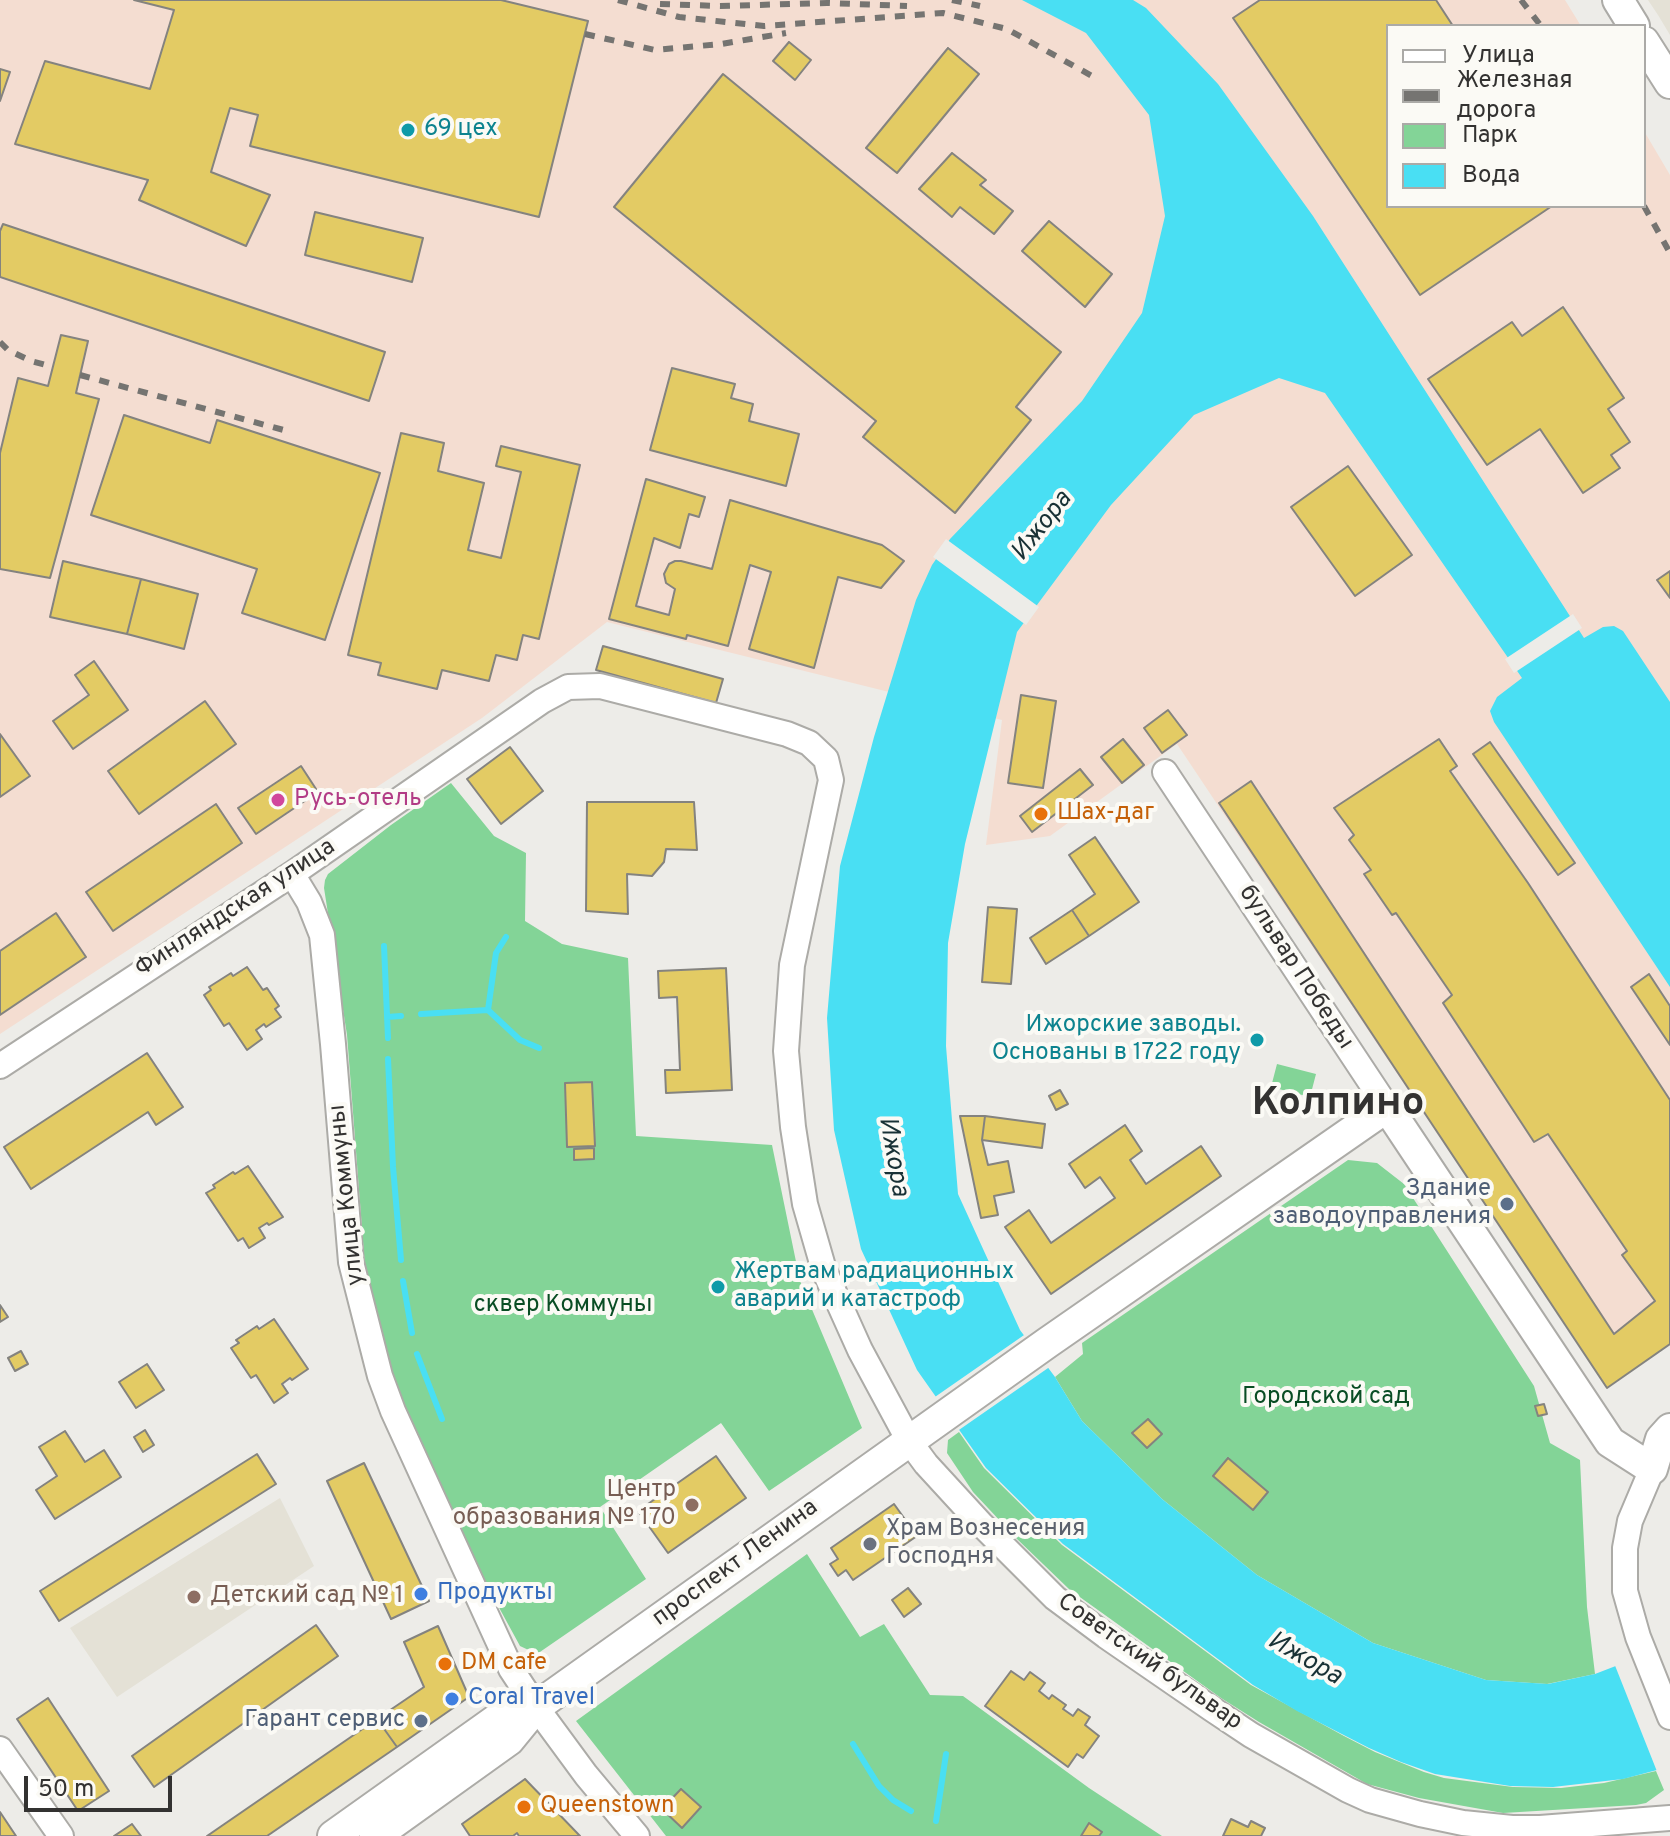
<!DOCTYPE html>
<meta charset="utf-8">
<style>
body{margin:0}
#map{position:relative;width:1670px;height:1836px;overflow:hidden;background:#edece8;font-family:Overpass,sans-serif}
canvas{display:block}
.legend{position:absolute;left:1386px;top:24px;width:260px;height:184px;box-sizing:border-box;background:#fbfaf5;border:2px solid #abaaa7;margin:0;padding:10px 14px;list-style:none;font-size:24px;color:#333231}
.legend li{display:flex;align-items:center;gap:16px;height:40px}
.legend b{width:40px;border:2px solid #abaaa7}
.scale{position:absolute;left:24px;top:1776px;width:148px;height:36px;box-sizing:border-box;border:4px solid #333231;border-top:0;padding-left:10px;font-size:24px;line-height:28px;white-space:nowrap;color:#333231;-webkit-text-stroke:6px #fbfaf5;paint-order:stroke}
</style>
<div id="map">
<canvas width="1670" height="1836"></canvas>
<ul class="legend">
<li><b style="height:10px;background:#fff"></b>Улица</li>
<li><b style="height:10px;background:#757471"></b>Железная дорога</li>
<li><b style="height:22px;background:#83d497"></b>Парк</li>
<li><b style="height:22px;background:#49dff3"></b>Вода</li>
</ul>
<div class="scale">50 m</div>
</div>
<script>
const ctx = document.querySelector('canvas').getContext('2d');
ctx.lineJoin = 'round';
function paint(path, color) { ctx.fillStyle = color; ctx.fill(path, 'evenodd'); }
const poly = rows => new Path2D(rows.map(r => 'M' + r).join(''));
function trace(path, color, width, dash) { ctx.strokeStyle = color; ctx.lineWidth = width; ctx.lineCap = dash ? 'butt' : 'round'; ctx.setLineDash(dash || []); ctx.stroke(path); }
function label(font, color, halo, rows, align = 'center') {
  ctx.font = font + ' Overpass,sans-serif'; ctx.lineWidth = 8; ctx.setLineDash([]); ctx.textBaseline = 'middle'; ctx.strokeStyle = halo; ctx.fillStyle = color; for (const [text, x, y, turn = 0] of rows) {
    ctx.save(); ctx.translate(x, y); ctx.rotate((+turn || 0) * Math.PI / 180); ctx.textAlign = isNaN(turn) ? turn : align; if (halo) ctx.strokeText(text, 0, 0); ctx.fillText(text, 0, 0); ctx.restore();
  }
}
const built = poly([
 [1648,0,1670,0,1670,35,1658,15],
 [280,1498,314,1566,117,1697,70,1628]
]);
const industrial = poly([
 [0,0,1565,0,1581,26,1388,26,1388,206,1644,206,1644,131,1670,175,1670,1343,1607,1388,1177,744,1050,836,986,845,1002,720,607,622,482,718,0,1034]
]);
const green = poly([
 [451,783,494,836,526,853,525,921,562,944,628,958,636,1136,772,1145,800,1281,862,1428,769,1491,721,1423,600,1507,646,1579,537,1654,520,1646,484,1580,404,1412,393,1379,366,1280,347,1035,324,888,325,880,328,874,391,825],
 [1277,1064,1316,1074,1310,1097,1271,1087],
 [1348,1160,1377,1163,1404,1184,1534,1386,1550,1443,1580,1460,1587,1607,1595,1674,1547,1684,1486,1680,1373,1643,1257,1575,1162,1499,1082,1421,1055,1377,1083,1354,1082,1343],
 [959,1432,984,1468,1062,1545,1251,1685,1344,1736,1375,1752,1424,1772,1444,1778,1513,1787,1561,1788,1604,1783,1656,1771,1664,1790,1646,1803,1636,1805,1503,1813,1419,1798,1367,1784,1259,1722,1221,1698,1070,1590,1017,1539,973,1492,947,1453,948,1440],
 [807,1554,860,1637,884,1624,930,1695,963,1696,1089,1788,1162,1836,666,1836,576,1721]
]);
const water = poly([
 [1022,0,1133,0,1146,8,1218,84,1313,216,1584,638,1603,627,1614,626,1623,631,1670,702,1670,987,1494,722,1490,711,1497,697,1522,678,1325,393,1279,378,1194,415,1111,505,1017,632,965,844,948,943,946,1046,958,1194,1020,1330,1055,1377,1082,1421,1162,1499,1257,1575,1373,1643,1486,1680,1548,1684,1595,1674,1670,1645,1670,1765,1657,1770,1623,1779,1553,1787,1510,1786,1435,1774,1401,1762,1369,1748,1297,1711,1253,1685,1063,1544,986,1468,917,1370,861,1249,834,1130,827,1018,840,866,874,737,916,600,932,565,950,539,1082,401,1142,313,1165,216,1149,115,1086,33]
]);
const pier = poly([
 [946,539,1039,607,1026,625,933,557],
 [1573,614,1582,628,1514,673,1505,659],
 [1027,1333,1051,1366,956,1432,932,1399],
 [1670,1641,1670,1769,1658,1774,1614,1663]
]);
const stream = poly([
 [384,946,388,1038],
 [488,1010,496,953,506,937],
 [421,1014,488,1010,520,1040,539,1048],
 [387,1017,401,1016],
 [388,1059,393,1167,401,1260],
 [403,1281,412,1333],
 [417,1354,442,1419],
 [853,1744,879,1786,893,1800,911,1811],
 [936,1821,946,1754]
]);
const building = poly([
 [134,0,501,0,588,21,539,217,250,146,258,115,230,108,211,172,270,195,246,246,139,200,148,180,15,144,45,61,150,89,174,10,134,0],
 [1260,0,1436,0,1453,26,1388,26,1388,206,1552,206,1420,295,1233,18,1260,0],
 [789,42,811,60,795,80,773,61,789,42],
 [948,48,979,74,897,173,866,148,948,48],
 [0,69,10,72,0,101,0,69],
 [723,74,1061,352,1016,407,1031,420,955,513,863,437,876,421,614,207,723,74],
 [952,153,986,180,980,185,1013,211,994,234,960,207,952,217,919,189,952,153],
 [315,212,423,238,412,282,305,255,315,212],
 [1049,221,1112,274,1085,307,1022,251,1049,221],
 [3,224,385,352,369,401,0,277,0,231,3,224],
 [1563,307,1624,398,1608,409,1630,442,1611,455,1620,468,1583,493,1540,429,1487,465,1428,379,1512,322,1522,336,1563,307],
 [61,335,88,341,76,393,99,399,50,578,0,569,0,453,18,378,48,386,61,335],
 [672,368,735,384,731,398,753,404,749,421,799,434,786,486,650,450,672,368],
 [124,415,210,443,217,420,380,473,325,640,242,613,257,569,91,515,124,415],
 [401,433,444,443,438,471,484,483,468,550,501,558,521,472,496,466,501,446,580,465,539,639,523,635,517,660,496,655,489,681,442,670,437,689,378,675,381,663,348,655,401,433],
 [1348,466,1412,555,1355,596,1291,507,1348,466],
 [646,479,705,497,699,517,689,514,680,548,654,538,636,606,669,615,675,589,666,583,664,574,669,564,675,561,681,561,712,569,730,500,882,545,904,561,881,588,838,577,814,668,749,649,771,572,750,565,728,646,687,635,686,639,609,619,646,479],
 [63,561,141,579,127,634,50,617,63,561],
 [1670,571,1670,598,1657,580,1670,571],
 [141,579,198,594,184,649,127,634,141,579],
 [603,646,723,679,716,703,596,670,603,646],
 [94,661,128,710,73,749,53,721,89,695,75,675,94,661],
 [1021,695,1056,701,1043,788,1008,783,1021,695],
 [205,701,236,744,139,814,108,771,205,701],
 [1168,710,1187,735,1162,753,1144,728,1168,710],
 [0,734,30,776,0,797,0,734],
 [1123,739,1144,765,1122,783,1101,757,1123,739],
 [1439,739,1457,766,1450,771,1528,883,1670,1100,1670,1344,1607,1388,1219,803,1251,781,1614,1334,1655,1301,1622,1255,1627,1251,1548,1134,1534,1142,1443,1003,1452,995,1396,913,1392,915,1364,874,1371,870,1349,840,1354,835,1334,808,1439,739],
 [1490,742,1575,863,1558,875,1473,754,1490,742],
 [510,747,543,791,501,824,467,779,510,747],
 [301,766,318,792,256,834,238,808,301,766],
 [1080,769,1093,785,1032,832,1020,816,1080,769],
 [587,802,694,802,697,850,666,849,664,862,652,876,627,874,628,914,586,911,587,802],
 [216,804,242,843,113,931,86,892,216,804],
 [1095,837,1139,902,1089,936,1072,910,1095,894,1069,855,1095,837],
 [988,907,1017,909,1011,984,982,982,988,907],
 [1072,910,1089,936,1046,964,1030,938,1072,910],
 [56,913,86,957,0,1015,0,951,56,913],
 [247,967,263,990,267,988,279,1006,275,1009,281,1017,266,1027,264,1024,256,1030,262,1039,247,1050,229,1023,224,1026,204,995,211,990,209,987,231,973,233,976,247,967],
 [726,968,732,1090,666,1093,665,1070,680,1070,677,997,659,998,658,971,726,968],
 [1649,974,1670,1006,1670,1045,1631,987,1649,974],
 [147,1053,183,1107,156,1125,148,1112,31,1189,4,1147,147,1053],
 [592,1082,595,1146,567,1147,565,1083,592,1082],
 [1060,1090,1068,1104,1056,1110,1049,1096,1060,1090],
 [960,1116,985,1116,982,1140,988,1165,1008,1161,1014,1192,994,1196,998,1215,981,1218,960,1116],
 [985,1116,1045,1124,1042,1148,982,1140,985,1116],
 [1125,1125,1142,1151,1130,1160,1146,1184,1201,1146,1221,1176,1051,1294,1005,1227,1029,1210,1051,1243,1115,1198,1100,1177,1085,1188,1069,1164,1125,1125],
 [594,1148,594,1159,574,1160,574,1149,594,1148],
 [248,1166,283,1217,269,1225,267,1223,259,1228,265,1238,249,1248,243,1238,238,1241,206,1193,215,1188,213,1185,233,1172,235,1174,248,1166],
 [0,1305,8,1317,0,1322,0,1305],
 [274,1319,308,1369,292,1380,290,1378,282,1384,288,1393,274,1403,256,1375,251,1378,231,1348,239,1343,236,1340,257,1326,259,1329,274,1319],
 [21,1351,28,1364,15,1371,8,1358,21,1351],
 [147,1364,164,1390,136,1408,119,1382,147,1364],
 [1544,1404,1547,1414,1538,1416,1535,1406,1544,1404],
 [1148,1419,1162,1434,1147,1448,1132,1433,1148,1419],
 [145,1430,154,1445,143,1452,134,1437,145,1430],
 [65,1431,85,1462,104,1450,121,1477,55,1519,36,1490,57,1476,39,1447,65,1431],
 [257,1454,276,1484,59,1621,40,1591,257,1454],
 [716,1456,746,1498,668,1553,638,1511,716,1456],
 [1228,1458,1268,1492,1253,1510,1213,1476,1228,1458],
 [364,1463,429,1601,391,1619,327,1481,364,1463],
 [894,1504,917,1536,853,1580,846,1570,838,1576,830,1564,838,1559,831,1548,894,1504],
 [908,1588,921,1604,904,1617,892,1600,908,1588],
 [316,1625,338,1656,154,1787,132,1756,316,1625],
 [438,1626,469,1697,397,1747,377,1719,424,1687,404,1642,438,1626],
 [1011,1671,1024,1680,1030,1672,1045,1683,1039,1691,1049,1699,1052,1695,1066,1705,1063,1709,1073,1716,1078,1709,1090,1717,1085,1725,1099,1736,1083,1758,1077,1754,1068,1767,985,1706,1011,1671],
 [48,1698,109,1791,78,1811,17,1719,48,1698],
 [377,1719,397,1747,267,1836,207,1836,377,1719],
 [525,1779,580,1836,519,1836,517,1833,513,1836,470,1836,462,1824,525,1779],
 [681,1789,701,1807,682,1828,662,1809,681,1789],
 [0,1812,16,1836,0,1836,0,1812],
 [1231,1819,1248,1827,1251,1821,1265,1828,1261,1836,1223,1836,1231,1819],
 [1089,1823,1102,1832,1099,1836,1081,1836,1089,1823],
 [132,1824,141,1836,114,1836,132,1824]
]);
const minor = poly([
 [1165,772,1387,1107],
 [292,874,309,902,322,935,333,1044,351,1262,380,1376,393,1411,511,1669,536,1707,586,1775,637,1836],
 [0,1066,292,874,542,701,568,687,600,686,787,734,809,743,826,759,831,780,792,965,786,1051,793,1127,805,1204,824,1270,860,1350,909,1441,926,1464,982,1525,1055,1598,1106,1636,1212,1709,1251,1735,1348,1790,1370,1800,1420,1814,1463,1823,1512,1828,1540,1828,1670,1818],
 [1652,1469,1630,1521,1625,1548,1625,1591,1638,1637,1670,1717],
 [0,1749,61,1836]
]);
const major = poly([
 [1618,0,1634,26],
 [1644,42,1670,83],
 [1652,1469,1661,1439,1670,1429],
 [333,1836,496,1720,536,1707],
 [375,1836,509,1740,536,1707,1047,1343,1387,1107,1610,1442,1652,1469]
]);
const rail = poly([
 [618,0,679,17,764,26,943,13,1007,29,1092,76],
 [952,0,980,6],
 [1521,0,1541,26],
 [660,4,720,6,827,3,907,6],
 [585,34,655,50,721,44,786,33],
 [1644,206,1670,253],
 [0,342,8,350,31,361,53,367],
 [80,375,291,432]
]);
const markers = [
 [408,130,8,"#0f9aa8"],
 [278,800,8,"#d1479c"],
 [1041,814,8,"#e8710a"],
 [1257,1040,8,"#0f9aa8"],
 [1507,1204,8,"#5c6f8a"],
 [718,1287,8,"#0f9aa8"],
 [692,1505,8,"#8d6e63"],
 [870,1544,8,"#6b7280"],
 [421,1594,8,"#3f7fe0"],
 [194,1597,8,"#8d6e63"],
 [445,1664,8,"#e8710a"],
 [452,1699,8,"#3f7fe0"],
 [421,1721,8,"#5c6f8a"],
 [524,1807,8,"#e8710a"]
];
const cultureNames = [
 ["69 цех",424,130],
 ["Ижорские заводы.",1241,1026,"right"],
 ["Основаны в 1722 году",1241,1054,"right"],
 ["Жертвам радиационных",734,1273],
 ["аварий и катастроф",734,1301]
];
const hotelNames = [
 ["Русь-отель",294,800]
];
const foodNames = [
 ["Шах-даг",1057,814],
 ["DM cafe",461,1664],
 ["Queenstown",540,1807]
];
const streetNames = [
 ["Финляндская улица",236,909,-33],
 ["бульвар Победы",1295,968,57],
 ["улица Коммуны",348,1195,-96],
 ["проспект Ленина",736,1564,-36],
 ["Советский бульвар",1149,1663,35]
];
const serviceNames = [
 ["Здание",1491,1190],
 ["заводоуправления",1491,1218],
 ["Гарант сервис",405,1721]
];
const parkNames = [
 ["сквер Коммуны",563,1306],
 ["Городской сад",1326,1398]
];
const educationNames = [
 ["Центр",676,1491],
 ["образования № 170",676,1519],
 ["Детский сад № 1",210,1597,"left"]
];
const worshipNames = [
 ["Храм Вознесения",886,1530],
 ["Господня",886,1558]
];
const shopNames = [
 ["Продукты",437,1594],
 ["Coral Travel",468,1699]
];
const waterNames = [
 ["Ижора",1043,527,-52],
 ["Ижора",892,1157,80],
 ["Ижора",1304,1660,30]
];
const townNames = [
 ["Колпино",1338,1106]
];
paint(built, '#e4e1d6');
paint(industrial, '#f4ddd1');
paint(green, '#83d497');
paint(water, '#49dff3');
paint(pier, '#edece8');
trace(stream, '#49dff3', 6);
paint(building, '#e3cb64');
trace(building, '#84837f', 2);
trace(minor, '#acaba7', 28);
trace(major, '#acaba7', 34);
trace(minor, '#fff', 24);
trace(major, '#fff', 30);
trace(rail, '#757471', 6, [10, 10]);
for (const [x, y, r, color] of markers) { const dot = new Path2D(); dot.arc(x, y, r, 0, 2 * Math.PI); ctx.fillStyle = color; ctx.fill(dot); trace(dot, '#fbfaf5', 3); }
label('24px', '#0d838f', '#fbfaf5', cultureNames, 'left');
label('24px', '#b23c85', '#fbfaf5', hotelNames, 'left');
label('24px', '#c56008', '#fbfaf5', foodNames, 'left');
label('24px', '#333231', '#fbfaf5', streetNames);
label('24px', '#4e5e75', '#fbfaf5', serviceNames, 'right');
label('24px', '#094d24', '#fbfaf5', parkNames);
label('24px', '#785e54', '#fbfaf5', educationNames, 'right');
label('24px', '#5b616d', '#fbfaf5', worshipNames, 'left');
label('24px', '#366cbe', '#fbfaf5', shopNames, 'left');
label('italic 26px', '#183135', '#fbfaf5', waterNames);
label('bold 40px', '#333231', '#fbfaf5', townNames);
</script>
